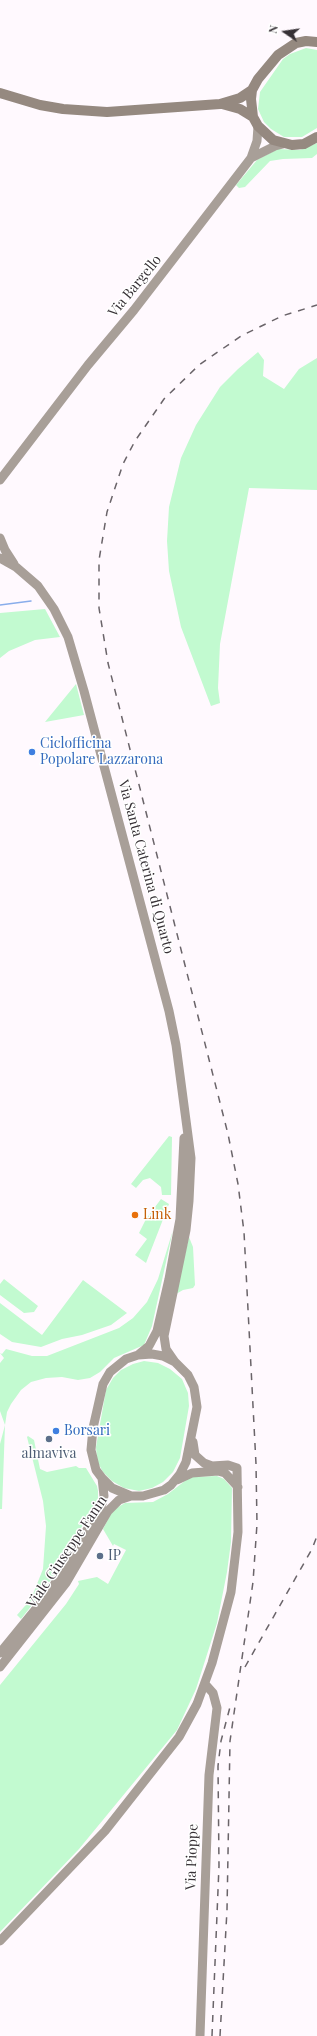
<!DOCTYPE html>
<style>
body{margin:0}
#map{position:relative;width:317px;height:2036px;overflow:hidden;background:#fff9fe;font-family:"Playfair Display",serif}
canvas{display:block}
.north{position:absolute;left:265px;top:12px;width:40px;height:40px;-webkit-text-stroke:3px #fff;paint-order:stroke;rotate:283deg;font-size:11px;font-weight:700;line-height:16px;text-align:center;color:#373136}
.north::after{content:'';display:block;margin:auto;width:14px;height:18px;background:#373136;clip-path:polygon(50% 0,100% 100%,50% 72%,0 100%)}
</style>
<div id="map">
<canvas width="317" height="2036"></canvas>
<div class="north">N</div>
</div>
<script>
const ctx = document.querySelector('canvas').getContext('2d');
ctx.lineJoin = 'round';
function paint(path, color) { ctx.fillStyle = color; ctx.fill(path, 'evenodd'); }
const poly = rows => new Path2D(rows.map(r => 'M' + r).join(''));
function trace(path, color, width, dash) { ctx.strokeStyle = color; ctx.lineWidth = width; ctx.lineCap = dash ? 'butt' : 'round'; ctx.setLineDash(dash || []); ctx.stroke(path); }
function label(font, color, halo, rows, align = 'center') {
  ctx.font = font + ' "Playfair Display",serif'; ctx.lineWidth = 3; ctx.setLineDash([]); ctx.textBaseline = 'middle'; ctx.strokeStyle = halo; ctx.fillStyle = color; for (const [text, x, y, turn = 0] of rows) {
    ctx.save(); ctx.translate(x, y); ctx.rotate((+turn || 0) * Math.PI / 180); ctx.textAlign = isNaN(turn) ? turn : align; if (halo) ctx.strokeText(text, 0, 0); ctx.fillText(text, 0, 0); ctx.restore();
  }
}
const green = poly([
 [306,48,317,50,317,128,302,137,284,137,271,129,264,122,258,109,260,92,283,59,290,54],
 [317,143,317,154,312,158,283,159,270,161,245,187,239,188,236,185,257,160,278,149,300,150],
 [258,352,264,360,263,376,284,389,299,369,317,358,317,490,249,488,220,644,218,688,220,703,211,706,181,627,169,571,167,541,169,507,181,458,196,425,220,387,238,369],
 [45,609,60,637,35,640,9,651,0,658,0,613],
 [76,684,84,715,45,722],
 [169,1136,172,1137,171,1195,162,1195,161,1187,150,1178,143,1180,136,1188,131,1184],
 [161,1199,169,1204,146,1263,135,1255,147,1239,139,1233,146,1219],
 [173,1230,152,1326,144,1345,114,1358,100,1372,90,1378,78,1380,62,1377,46,1378,31,1382,21,1390,11,1404,7,1412,5,1425,2,1509,0,1509,0,1444,5,1425,0,1411,0,1363,4,1358,0,1353,2,1354,6,1349,32,1356,47,1356,119,1328,133,1318,147,1302,158,1279],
 [189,1237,193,1247,195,1285,193,1288,183,1290,176,1294],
 [4,1279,38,1306,34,1312,24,1313,0,1295,0,1284],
 [83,1280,127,1313,111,1325,82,1335,62,1339,41,1347,12,1342,0,1334,0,1303,42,1335],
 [144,1361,158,1363,170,1369,182,1379,188,1393,189,1406,180,1458,173,1472,163,1482,152,1488,139,1491,124,1488,112,1481,103,1472,97,1461,96,1447,106,1390,113,1378,121,1370,133,1364],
 [28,1436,34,1440,40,1469,47,1472,76,1466,79,1468,86,1468,97,1486,98,1491,98,1499,94,1505,63,1560,47,1586,21,1619,17,1615,31,1599,43,1569,46,1526,43,1501,27,1437],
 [217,1476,224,1479,232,1488,231,1542,227,1572,217,1623,196,1689,177,1730,79,1849,0,1932,0,1685,66,1604,79,1584,78,1581,97,1577,108,1584,126,1550,114,1544,113,1546,103,1529,113,1510,125,1503,153,1502,168,1494,190,1477]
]);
const stream = poly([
 [0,605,31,601]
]);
const secondary = poly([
 [251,158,275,146,283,144],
 [0,480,88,365,134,310,251,158,257,141,258,126],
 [0,538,5,550,14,564],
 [0,558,16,567,38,586,54,609,68,637,84,691,169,1011,176,1045,191,1158,189,1201,186,1230,164,1336,166,1349,175,1362],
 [152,1354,163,1356,175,1362,188,1375,194,1387,197,1407,186,1462,180,1474,171,1485,164,1490,143,1496,131,1496,112,1488,102,1478,96,1470,91,1450,93,1428,103,1384,110,1372,126,1359,138,1355,152,1354],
 [138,1355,149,1346,157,1331,169,1279,180,1219,184,1138],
 [193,1442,195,1455,204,1463,212,1466,228,1465,237,1468],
 [177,1480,192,1473,218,1471,225,1473,238,1487],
 [0,1653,48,1594,65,1568,102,1504,104,1496,102,1478],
 [0,1667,66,1583,108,1511,119,1500,131,1496],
 [0,1941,105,1831,179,1737,197,1704,212,1663,231,1592,238,1532,237,1468],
 [200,2036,209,1775,217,1708,213,1693,205,1684]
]);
const primary = poly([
 [317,42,306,41,296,43,278,55,258,79,252,90,251,99,253,117,258,126,273,140,292,145,304,144,317,137],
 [0,93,40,105,63,109,107,112,220,104,240,98,252,90],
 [222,104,240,109,253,117]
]);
const rail = poly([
 [245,1667,312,1549,317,1536],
 [212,2036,219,1866,218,1766,221,1741,230,1707],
 [220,2036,227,1910,230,1741,253,1582,257,1524,256,1464,244,1232,238,1184,228,1134,108,663,99,608,99,560,107,512,123,464,135,441,164,399,199,365,241,336,282,316,317,305]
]);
const markers = [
 [32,752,4,"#3f7fe0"],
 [135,1215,4,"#e8710a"],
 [56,1431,4,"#3f7fe0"],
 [49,1439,4,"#5c6f8a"],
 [100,1556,4,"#5c6f8a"]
];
const streetNames = [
 ["Via Bargello",135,286,-51],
 ["Via Santa Caterina di Quarto",146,867,75],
 ["Viale Giuseppe Fanin",67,1552,-56],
 ["Via Pioppe",192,1857,-88]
];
const shopNames = [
 ["Ciclofficina",40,744],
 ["Popolare Lazzarona",40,760],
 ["Borsari",64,1431]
];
const foodNames = [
 ["Link",143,1215]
];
const serviceNames = [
 ["almaviva",49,1454],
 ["IP",108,1556,"left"]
];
paint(green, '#c2fad0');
trace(stream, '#89adeb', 1.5);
trace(secondary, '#a89f98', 9);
trace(primary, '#958980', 10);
trace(rail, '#6a6469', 1.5, [7, 7]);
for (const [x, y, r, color] of markers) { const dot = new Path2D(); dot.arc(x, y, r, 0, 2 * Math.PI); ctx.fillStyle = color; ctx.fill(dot); trace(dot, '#fff', 1.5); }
label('14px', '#373136', '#fff', streetNames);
label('14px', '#366cbe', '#fff', shopNames, 'left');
label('14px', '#c56008', '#fff', foodNames, 'left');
label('14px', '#4e5e75', '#fff', serviceNames);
</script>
